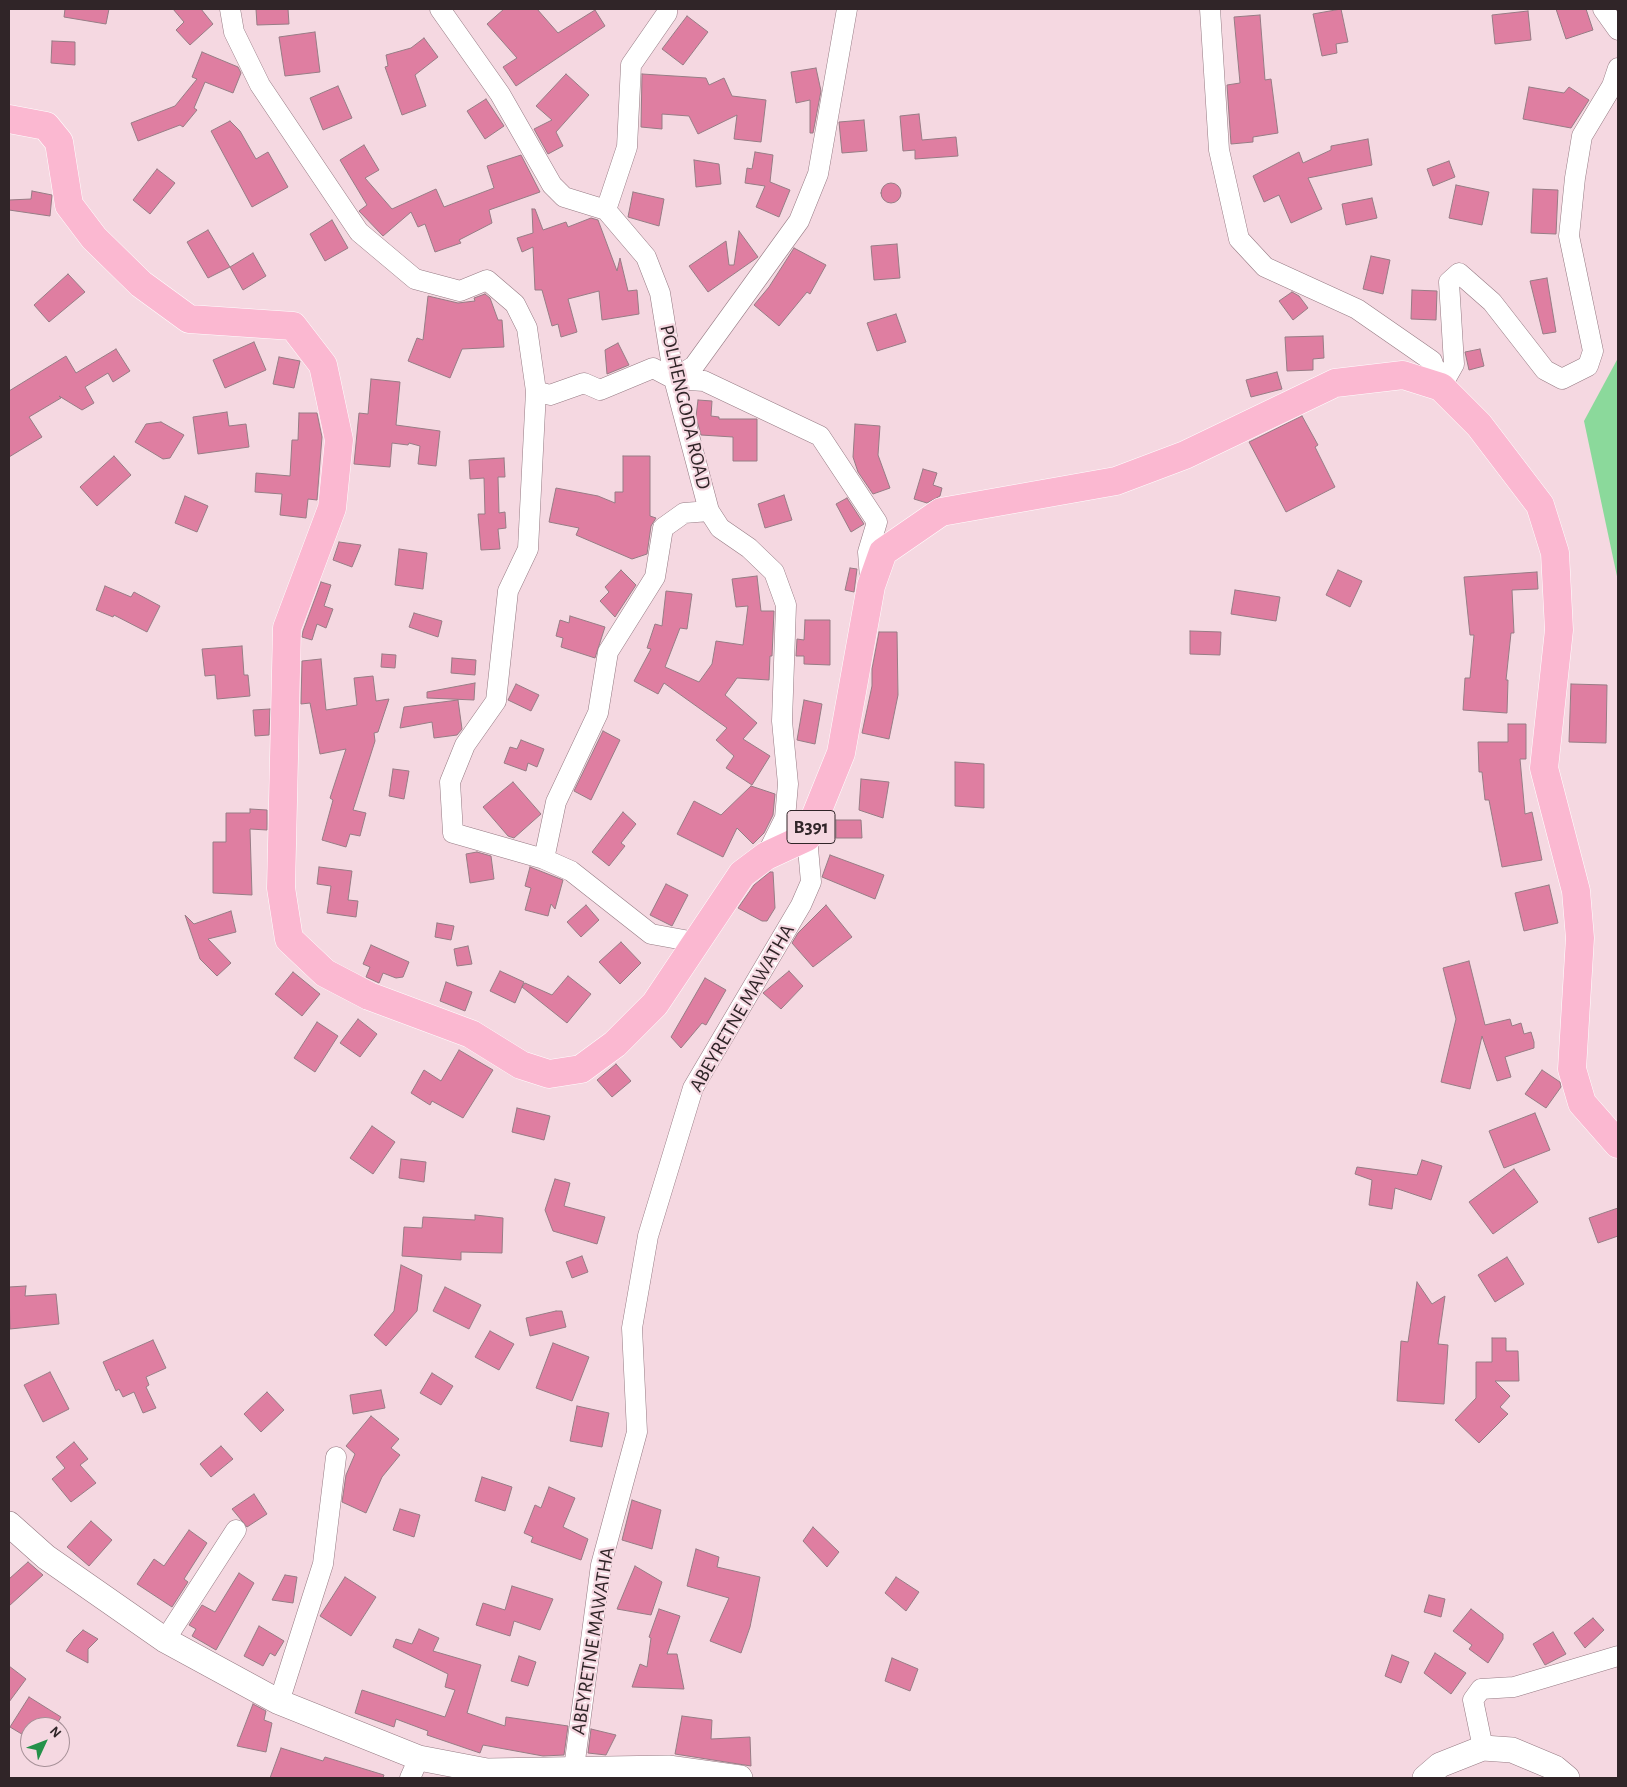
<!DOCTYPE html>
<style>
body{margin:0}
#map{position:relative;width:1627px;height:1787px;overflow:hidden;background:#f5d8e1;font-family:"Alegreya Sans",sans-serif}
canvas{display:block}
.frame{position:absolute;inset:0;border:10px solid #302528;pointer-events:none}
.north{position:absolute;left:20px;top:1717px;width:50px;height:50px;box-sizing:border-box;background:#f5d8e1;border:1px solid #a69097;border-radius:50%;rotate:47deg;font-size:14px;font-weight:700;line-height:20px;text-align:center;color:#302528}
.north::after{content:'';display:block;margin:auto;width:18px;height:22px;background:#249149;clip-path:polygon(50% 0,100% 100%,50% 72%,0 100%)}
</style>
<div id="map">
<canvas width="1627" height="1787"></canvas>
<div class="frame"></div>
<div class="north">N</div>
</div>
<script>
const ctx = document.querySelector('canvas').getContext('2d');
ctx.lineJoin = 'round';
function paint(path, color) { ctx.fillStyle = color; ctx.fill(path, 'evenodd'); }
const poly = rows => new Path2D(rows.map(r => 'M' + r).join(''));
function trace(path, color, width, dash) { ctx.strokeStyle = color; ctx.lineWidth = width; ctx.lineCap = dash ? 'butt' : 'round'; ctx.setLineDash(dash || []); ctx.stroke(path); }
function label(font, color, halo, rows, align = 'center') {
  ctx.font = font + ' "Alegreya Sans",sans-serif'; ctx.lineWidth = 4.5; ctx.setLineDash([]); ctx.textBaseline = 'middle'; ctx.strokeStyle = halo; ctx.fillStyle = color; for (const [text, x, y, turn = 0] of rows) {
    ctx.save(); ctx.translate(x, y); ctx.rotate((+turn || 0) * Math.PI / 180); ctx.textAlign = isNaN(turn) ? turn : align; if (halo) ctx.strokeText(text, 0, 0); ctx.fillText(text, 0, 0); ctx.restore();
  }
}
const green = poly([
 [1618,358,1618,581,1584,421]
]);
const building = poly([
 [65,9,109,9,106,24,64,17,65,9],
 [173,9,201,9,213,24,190,45,176,30,184,22,173,9],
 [256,9,288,9,289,24,257,25,256,9],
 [504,9,537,9,558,33,595,10,605,26,516,86,503,67,517,58,487,24,504,9],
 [1341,9,1348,42,1336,44,1337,53,1322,56,1313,14,1341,9],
 [1556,9,1586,9,1593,30,1566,39,1556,9],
 [1528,11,1531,40,1495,44,1492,15,1528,11],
 [1260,15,1265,80,1271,79,1278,133,1253,137,1253,142,1231,144,1227,85,1240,83,1234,17,1260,15],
 [687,16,708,32,683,65,662,49,687,16],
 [315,32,320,72,285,76,279,37,315,32],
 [424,38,438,57,415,75,426,106,402,115,385,67,388,66,386,55,411,48,424,38],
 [52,41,75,42,75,65,51,63,52,41],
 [202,52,238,67,241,73,233,93,205,82,194,108,197,110,183,127,180,125,138,141,131,123,175,106,197,79,192,77,202,52],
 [816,68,821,91,813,133,810,133,810,100,796,103,791,72,816,68],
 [566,74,589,95,556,132,563,146,548,154,534,129,552,120,536,106,566,74],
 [642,74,706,78,709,85,724,78,732,96,766,100,761,142,734,139,737,115,698,134,689,116,662,114,662,129,641,127,642,74],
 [338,86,352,118,323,130,310,98,338,86],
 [1529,87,1564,93,1569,87,1589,100,1571,128,1523,119,1529,87],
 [486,99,504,126,485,139,467,111,486,99],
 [919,114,922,140,956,137,958,156,915,159,915,150,903,151,900,116,919,114],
 [864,120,867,151,842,153,839,122,864,120],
 [230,121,240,131,256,159,268,152,288,187,252,207,211,131,230,121],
 [1368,139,1372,165,1308,178,1322,209,1291,223,1279,195,1264,202,1253,176,1299,152,1303,163,1331,150,1331,146,1368,139],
 [364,145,379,170,365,178,392,209,436,189,444,207,494,188,487,166,521,155,540,192,489,210,492,223,459,240,461,243,435,252,425,224,418,227,411,212,383,236,359,211,367,205,340,160,364,145],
 [755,152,773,155,770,182,790,190,779,217,756,207,765,186,745,183,747,168,752,169,755,152],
 [694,160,719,164,721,184,696,187,694,160],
 [1449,161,1455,177,1433,186,1427,169,1449,161],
 [157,169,175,183,150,214,133,200,157,169],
 '881 193a10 10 0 1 1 20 0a10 10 0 1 1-20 0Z',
 [1456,185,1489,192,1482,225,1449,218,1456,185],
 [1533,189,1558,190,1556,234,1531,233,1533,189],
 [32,191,52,195,50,216,9,210,9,200,31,199,32,191],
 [633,192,664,199,659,226,628,217,633,192],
 [1372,198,1377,218,1346,225,1342,204,1372,198],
 [532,209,535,209,543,230,566,222,568,227,591,218,598,220,617,271,620,258,628,291,637,290,639,314,602,320,599,291,568,299,577,332,561,337,558,324,552,326,542,290,535,290,533,247,522,252,517,238,533,233,532,209],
 [332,220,348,248,325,261,310,234,332,220],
 [208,230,230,267,208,278,187,242,208,230],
 [739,231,758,257,708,292,689,266,726,241,729,265,734,265,739,231],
 [897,244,900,278,874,280,871,246,897,244],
 [794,248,826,265,810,294,807,292,779,326,754,305,769,287,794,248],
 [253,253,266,276,243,290,230,267,253,253],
 [1371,256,1390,260,1383,294,1363,289,1371,256],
 [68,274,85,292,49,322,34,305,68,274],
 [1547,278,1556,332,1543,334,1530,281,1547,278],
 [1412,290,1437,291,1436,320,1411,319,1412,290],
 [1292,292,1299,296,1308,308,1293,320,1279,301,1292,292],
 [485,294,490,298,498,320,502,320,504,347,462,349,450,378,408,361,417,338,423,340,428,296,458,303,475,301,474,298,485,294],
 [896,314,906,342,877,351,867,323,896,314],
 [1323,336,1324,358,1313,359,1313,370,1287,371,1285,337,1323,336],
 [254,342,266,370,225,388,213,360,254,342],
 [618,343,629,365,607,374,605,350,618,343],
 [116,349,130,371,113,382,108,373,85,387,94,403,82,410,59,396,61,398,29,417,42,437,9,457,9,391,66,356,76,373,116,349],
 [1480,349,1484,366,1469,370,1465,352,1480,349],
 [279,357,300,361,294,388,273,384,279,357],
 [1277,372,1282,389,1251,397,1246,380,1277,372],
 [371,379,400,382,396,425,440,431,436,466,418,464,420,446,409,443,408,445,392,443,390,467,354,464,359,413,368,414,371,379],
 [698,400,712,401,711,416,719,417,719,419,757,419,757,461,733,461,733,437,701,435,696,417,698,400],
 [227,412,229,426,246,424,249,447,198,454,193,417,227,412],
 [299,413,317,413,322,437,317,500,308,499,306,518,280,515,282,494,255,492,256,473,290,476,292,440,298,440,299,413],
 [1302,416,1318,445,1315,447,1335,487,1286,512,1249,442,1302,416],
 [161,422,184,435,170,458,163,459,135,442,146,424,161,422],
 [855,424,880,426,878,455,890,488,873,494,858,472,853,457,855,424],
 [114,456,131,475,97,506,80,487,114,456],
 [623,456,650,456,650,516,656,518,651,526,647,554,632,559,576,535,579,528,549,522,556,488,598,496,615,503,615,492,623,492,623,456],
 [504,458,505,477,498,477,499,513,505,512,506,528,498,529,500,549,481,550,478,514,485,514,484,478,470,479,469,460,504,458],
 [923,469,937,473,933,485,942,488,940,496,927,503,914,499,923,469],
 [784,495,792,520,765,528,758,504,784,495],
 [185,496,208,506,197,532,175,523,185,496],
 [847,498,864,524,851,532,836,504,847,498],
 [339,542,361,545,352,567,333,560,339,542],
 [399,549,427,553,423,589,395,585,399,549],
 [850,568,857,569,854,592,845,590,850,568],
 [621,570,636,585,615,617,600,601,609,592,605,587,621,570],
 [1338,570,1362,581,1350,607,1326,595,1338,570],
 [1537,572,1538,589,1512,590,1514,633,1511,633,1506,680,1508,680,1507,713,1463,710,1465,678,1470,678,1474,635,1470,635,1464,577,1537,572],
 [757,576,761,611,774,611,772,656,770,656,769,680,737,678,725,695,757,723,743,739,770,756,752,785,726,768,734,756,716,740,727,728,664,683,658,694,634,681,651,649,647,648,655,624,662,626,666,591,692,594,687,629,680,628,665,667,699,682,712,664,716,641,743,645,748,606,736,607,732,579,757,576],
 [321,582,331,585,324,606,333,609,326,628,317,624,312,640,302,637,303,631,321,582],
 [105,586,131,597,134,592,160,606,147,632,114,615,113,617,96,610,105,586],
 [1235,590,1280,597,1276,621,1231,614,1235,590],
 [414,613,442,621,438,637,409,627,414,613],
 [570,616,605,627,595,658,561,647,563,638,556,636,560,620,569,623,570,616],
 [805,620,830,620,830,665,804,664,804,656,796,656,797,639,804,640,805,620],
 [1190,631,1221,632,1220,655,1190,654,1190,631],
 [879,632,897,632,898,695,889,739,862,733,872,686,872,669,879,632],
 [242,646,244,675,248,675,250,696,217,699,215,675,205,676,202,649,242,646],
 [382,654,396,655,395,668,381,667,382,654],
 [452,658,476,660,475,675,451,673,452,658],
 [321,659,326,710,357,705,354,678,373,676,376,701,389,699,378,732,374,733,375,741,353,810,366,813,360,836,350,834,346,847,322,840,333,800,330,798,346,749,320,754,310,703,301,704,302,661,321,659],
 [475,683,474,700,427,698,427,692,475,683],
 [516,684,539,695,531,711,508,700,516,684],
 [1571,684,1607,685,1606,743,1569,742,1571,684],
 [458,700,462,729,457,735,434,738,432,722,400,728,404,707,458,700],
 [804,700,822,704,815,744,797,740,804,700],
 [270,709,269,735,255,736,253,710,270,709],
 [1508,724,1526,724,1526,759,1520,759,1525,814,1532,812,1542,860,1502,867,1489,800,1485,800,1482,772,1479,772,1478,742,1508,742,1508,724],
 [603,731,620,740,591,800,574,791,603,731],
 [521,740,544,749,537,767,528,763,526,771,504,763,510,747,517,749,521,740],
 [955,762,984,764,984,808,955,806,955,762],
 [393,769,409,771,404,799,389,796,393,769],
 [861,779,889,782,883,818,859,810,861,779],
 [513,782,541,814,514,838,508,836,483,807,513,782],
 [751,786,775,794,773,815,764,833,753,844,737,828,723,857,677,834,694,801,721,815,751,786],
 [250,809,267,810,267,830,250,829,252,895,213,893,213,842,226,842,226,813,250,813,250,809],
 [623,812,636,824,621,843,625,846,609,866,592,852,623,812],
 [836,820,861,820,862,838,836,838,836,820],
 [477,852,491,856,494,879,470,883,466,854,477,852],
 [830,855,884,875,875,899,822,877,830,855],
 [319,867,352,871,348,900,358,901,356,917,327,913,331,886,317,884,319,867],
 [530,867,563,880,555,909,551,904,548,916,525,910,531,888,525,886,530,867],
 [770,872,773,872,775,908,767,921,762,921,738,908,754,885,770,872],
 [666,884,688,895,672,926,650,915,666,884],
 [1549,885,1558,923,1524,931,1515,893,1549,885],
 [586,905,599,920,581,937,567,922,586,905],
 [826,905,852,937,813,967,792,943,798,933,826,905],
 [231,911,236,932,208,939,231,963,217,976,200,959,185,915,194,924,231,911],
 [437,923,454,926,451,940,435,937,437,923],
 [621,942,641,963,620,984,599,962,621,942],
 [371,945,409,962,403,977,396,978,383,973,379,983,366,977,370,967,363,964,371,945],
 [468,946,472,964,457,966,454,949,468,946],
 [1469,961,1485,1025,1510,1019,1512,1026,1521,1023,1524,1034,1531,1032,1534,1042,1534,1048,1505,1057,1511,1077,1497,1081,1482,1036,1470,1089,1441,1082,1456,1019,1443,968,1469,961],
 [500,971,524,982,515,1003,490,991,500,971],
 [789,971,803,986,781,1009,763,993,789,971],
 [293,972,320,994,302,1016,275,994,293,972],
 [568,976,591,994,567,1023,522,987,525,983,552,995,568,976],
 [705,978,726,990,706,1025,702,1023,681,1048,671,1037,705,978],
 [446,982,472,992,465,1011,440,1001,446,982],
 [358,1019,377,1034,360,1057,340,1043,358,1019],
 [317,1022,338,1036,315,1072,294,1058,317,1022],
 [459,1050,493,1070,463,1118,432,1101,430,1105,411,1093,424,1070,441,1081,459,1050],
 [616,1064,631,1081,612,1097,597,1080,616,1064],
 [1542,1070,1560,1082,1561,1087,1546,1108,1525,1094,1542,1070],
 [517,1108,550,1116,544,1140,512,1132,517,1108],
 [1535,1113,1550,1150,1504,1168,1489,1131,1535,1113],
 [372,1126,395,1142,373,1174,350,1158,372,1126],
 [401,1159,426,1162,424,1182,399,1178,401,1159],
 [1422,1160,1442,1166,1431,1200,1395,1188,1392,1209,1369,1205,1372,1180,1355,1174,1357,1167,1417,1175,1422,1160],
 [1514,1169,1538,1202,1493,1234,1469,1202,1514,1169],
 [555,1179,570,1183,564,1206,605,1217,597,1244,553,1231,545,1210,555,1179],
 [1618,1208,1618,1236,1598,1243,1589,1218,1618,1208],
 [475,1215,503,1218,502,1253,461,1252,461,1260,402,1256,404,1227,422,1228,423,1217,475,1220,475,1215],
 [582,1256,588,1272,572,1278,566,1262,582,1256],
 [1507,1257,1524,1284,1495,1302,1478,1275,1507,1257],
 [401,1265,422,1275,417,1311,386,1346,374,1335,394,1311,401,1265],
 [1417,1282,1432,1304,1445,1296,1438,1344,1448,1345,1444,1404,1397,1401,1401,1341,1408,1342,1417,1282],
 [26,1286,25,1296,56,1294,59,1324,10,1329,9,1287,26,1286],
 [445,1287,481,1305,469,1329,433,1311,445,1287],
 [556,1311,562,1311,566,1327,530,1336,526,1318,556,1311],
 [490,1331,514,1344,499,1370,475,1357,490,1331],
 [1492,1338,1506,1338,1506,1351,1518,1351,1519,1381,1495,1381,1510,1396,1500,1407,1508,1414,1479,1443,1455,1420,1476,1398,1476,1362,1492,1362,1492,1338],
 [153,1340,166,1368,146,1377,149,1385,146,1387,156,1408,143,1413,134,1392,123,1397,119,1389,116,1391,103,1362,153,1340],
 [553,1343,589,1357,572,1401,536,1388,553,1343],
 [50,1372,69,1409,43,1422,24,1385,50,1372],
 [432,1373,453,1386,441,1405,420,1393,432,1373],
 [381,1390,385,1408,353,1414,350,1395,381,1390],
 [267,1392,284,1410,261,1432,244,1414,267,1392],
 [577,1406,609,1413,602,1447,570,1441,577,1406],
 [371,1416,399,1439,391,1448,400,1455,382,1477,366,1513,342,1502,346,1475,355,1454,346,1446,371,1416],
 [74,1442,88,1459,80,1465,96,1483,71,1502,52,1479,65,1468,56,1457,74,1442],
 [221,1446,233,1459,211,1477,200,1464,221,1446],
 [482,1477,512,1487,505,1511,475,1501,482,1477],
 [549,1487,575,1498,563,1527,588,1539,581,1560,531,1542,533,1537,524,1533,535,1505,541,1508,549,1487],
 [254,1494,267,1514,247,1527,232,1509,254,1494],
 [632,1500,661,1510,652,1549,622,1540,632,1500],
 [400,1509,420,1515,414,1537,393,1530,400,1509],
 [91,1521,112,1540,89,1566,67,1547,91,1521],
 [813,1527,839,1552,827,1567,803,1541,813,1527],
 [189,1530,207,1543,184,1579,188,1582,172,1607,137,1584,154,1559,164,1566,189,1530],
 [696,1549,719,1557,717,1567,760,1577,750,1627,741,1653,710,1641,729,1598,687,1586,696,1549],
 [28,1562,43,1575,9,1606,9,1579,28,1562],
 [635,1566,662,1582,651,1615,617,1609,635,1566],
 [239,1573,254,1583,216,1650,192,1636,196,1629,189,1625,202,1605,215,1612,239,1573],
 [285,1575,297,1577,293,1603,272,1600,285,1575],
 [345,1577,376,1597,351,1636,320,1616,345,1577],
 [896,1577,919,1592,906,1611,885,1593,896,1577],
 [512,1586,553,1599,540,1630,514,1621,510,1636,476,1625,483,1603,505,1610,512,1586],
 [1429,1595,1445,1599,1441,1617,1424,1612,1429,1595],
 [659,1609,680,1616,667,1654,677,1654,684,1689,632,1687,640,1664,647,1667,651,1638,649,1637,659,1609],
 [1471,1609,1503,1634,1503,1639,1488,1663,1469,1649,1472,1645,1453,1631,1471,1609],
 [1593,1618,1604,1630,1585,1648,1574,1633,1593,1618],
 [259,1626,284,1641,275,1656,270,1653,263,1666,244,1656,259,1626],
 [419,1629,439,1638,433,1651,481,1665,467,1713,505,1726,506,1717,568,1726,564,1755,543,1756,483,1745,480,1753,427,1735,428,1731,396,1719,394,1727,355,1713,362,1690,445,1717,455,1690,445,1687,448,1674,393,1647,396,1639,412,1644,419,1629],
 [83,1630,98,1639,88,1649,88,1663,66,1651,74,1639,83,1630],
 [1553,1632,1566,1654,1545,1665,1533,1644,1553,1632],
 [1435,1653,1466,1673,1451,1694,1424,1673,1435,1653],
 [1392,1655,1409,1662,1401,1683,1385,1676,1392,1655],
 [519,1656,536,1662,528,1686,511,1681,519,1656],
 [892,1658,918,1669,910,1691,885,1681,892,1658],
 [9,1666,26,1679,9,1702,9,1666],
 [29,1697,61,1717,55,1727,30,1727,30,1739,10,1727,29,1697],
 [253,1704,266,1711,264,1720,272,1723,266,1752,237,1746,253,1704],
 [682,1716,712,1720,711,1739,750,1737,751,1766,675,1754,682,1716],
 [591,1729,616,1735,606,1755,588,1753,591,1729],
 [281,1748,323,1761,325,1757,384,1775,383,1778,270,1778,281,1748]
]);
const minor = poly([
 [230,9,234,32,260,85,359,232,415,279,460,291,487,280,515,304,527,328,536,391,550,395,584,383,600,390,653,368,674,379,704,381,820,436,877,522,868,552,870,578],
 [440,9,500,94,552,185,564,197,606,210,646,257,660,293,674,379,709,511,720,528,749,548,774,572,786,605,782,721,788,784,785,818,766,856],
 [1210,9,1219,150,1239,239,1265,267,1357,309,1432,361,1441,387],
 [1603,9,1618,30],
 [606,210,627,147,631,65,667,13,667,9],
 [674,379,694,366,799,221,818,174,847,9],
 [1441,387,1454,364,1449,282,1459,273,1492,302,1545,370,1562,379,1588,366,1593,351,1569,236,1575,178,1582,136,1612,86,1618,68],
 [536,391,528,549,508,591,496,701,465,745,450,782,453,833,544,859,571,871,651,934,695,942],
 [544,859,556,802,598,713,608,652,655,577,663,528,684,513,709,511],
 [165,1640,236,1530],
 [279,1702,323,1564,336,1457],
 [1483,1748,1473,1700,1481,1689,1514,1687,1618,1656],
 [574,1768,601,1565,637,1432,632,1328,648,1236,693,1088,801,905,811,882,807,837],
 [410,1778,419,1758]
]);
const tertiary = poly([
 [9,1524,46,1557,165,1640,279,1702,419,1758,487,1771,668,1768,740,1778],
 [1425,1778,1440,1765,1483,1748,1512,1750,1555,1768,1567,1778]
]);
const primary = poly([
 [9,119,46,126,59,142,69,205,94,238,141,284,189,319,293,326,323,365,339,440,332,508,287,628,281,888,289,939,325,973,369,996,471,1034,521,1065,549,1074,581,1069,615,1044,655,1004,742,874,766,856,807,837,841,753,871,586,883,552,941,512,1116,481,1185,455,1335,383,1403,375,1441,387,1479,425,1540,505,1555,553,1559,630,1544,768,1576,891,1580,938,1572,1069,1582,1103,1618,1144]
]);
const shields = [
 [811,827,48]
];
const shieldNames = [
 ["B391",811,827]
];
const streetNames = [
 ["POLHENGODA ROAD",685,407,77],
 ["ABEYRETNE MAWATHA",742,1008,-60],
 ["ABEYRETNE MAWATHA",593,1641,-81]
];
paint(green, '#8bd99b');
paint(building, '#df7ea1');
trace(building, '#977c85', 1);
trace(minor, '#957a83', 21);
trace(tertiary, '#957a83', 26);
trace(primary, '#fff', 29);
trace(minor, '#fff', 20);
trace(tertiary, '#fff', 25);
trace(primary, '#fbb8d1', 28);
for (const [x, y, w] of shields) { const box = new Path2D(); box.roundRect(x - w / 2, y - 16.5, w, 33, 4); ctx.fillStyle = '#f5d8e1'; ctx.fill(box); trace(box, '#302528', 1); }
label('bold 19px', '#302528', null, shieldNames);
label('20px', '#302528', '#f5d8e1', streetNames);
</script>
